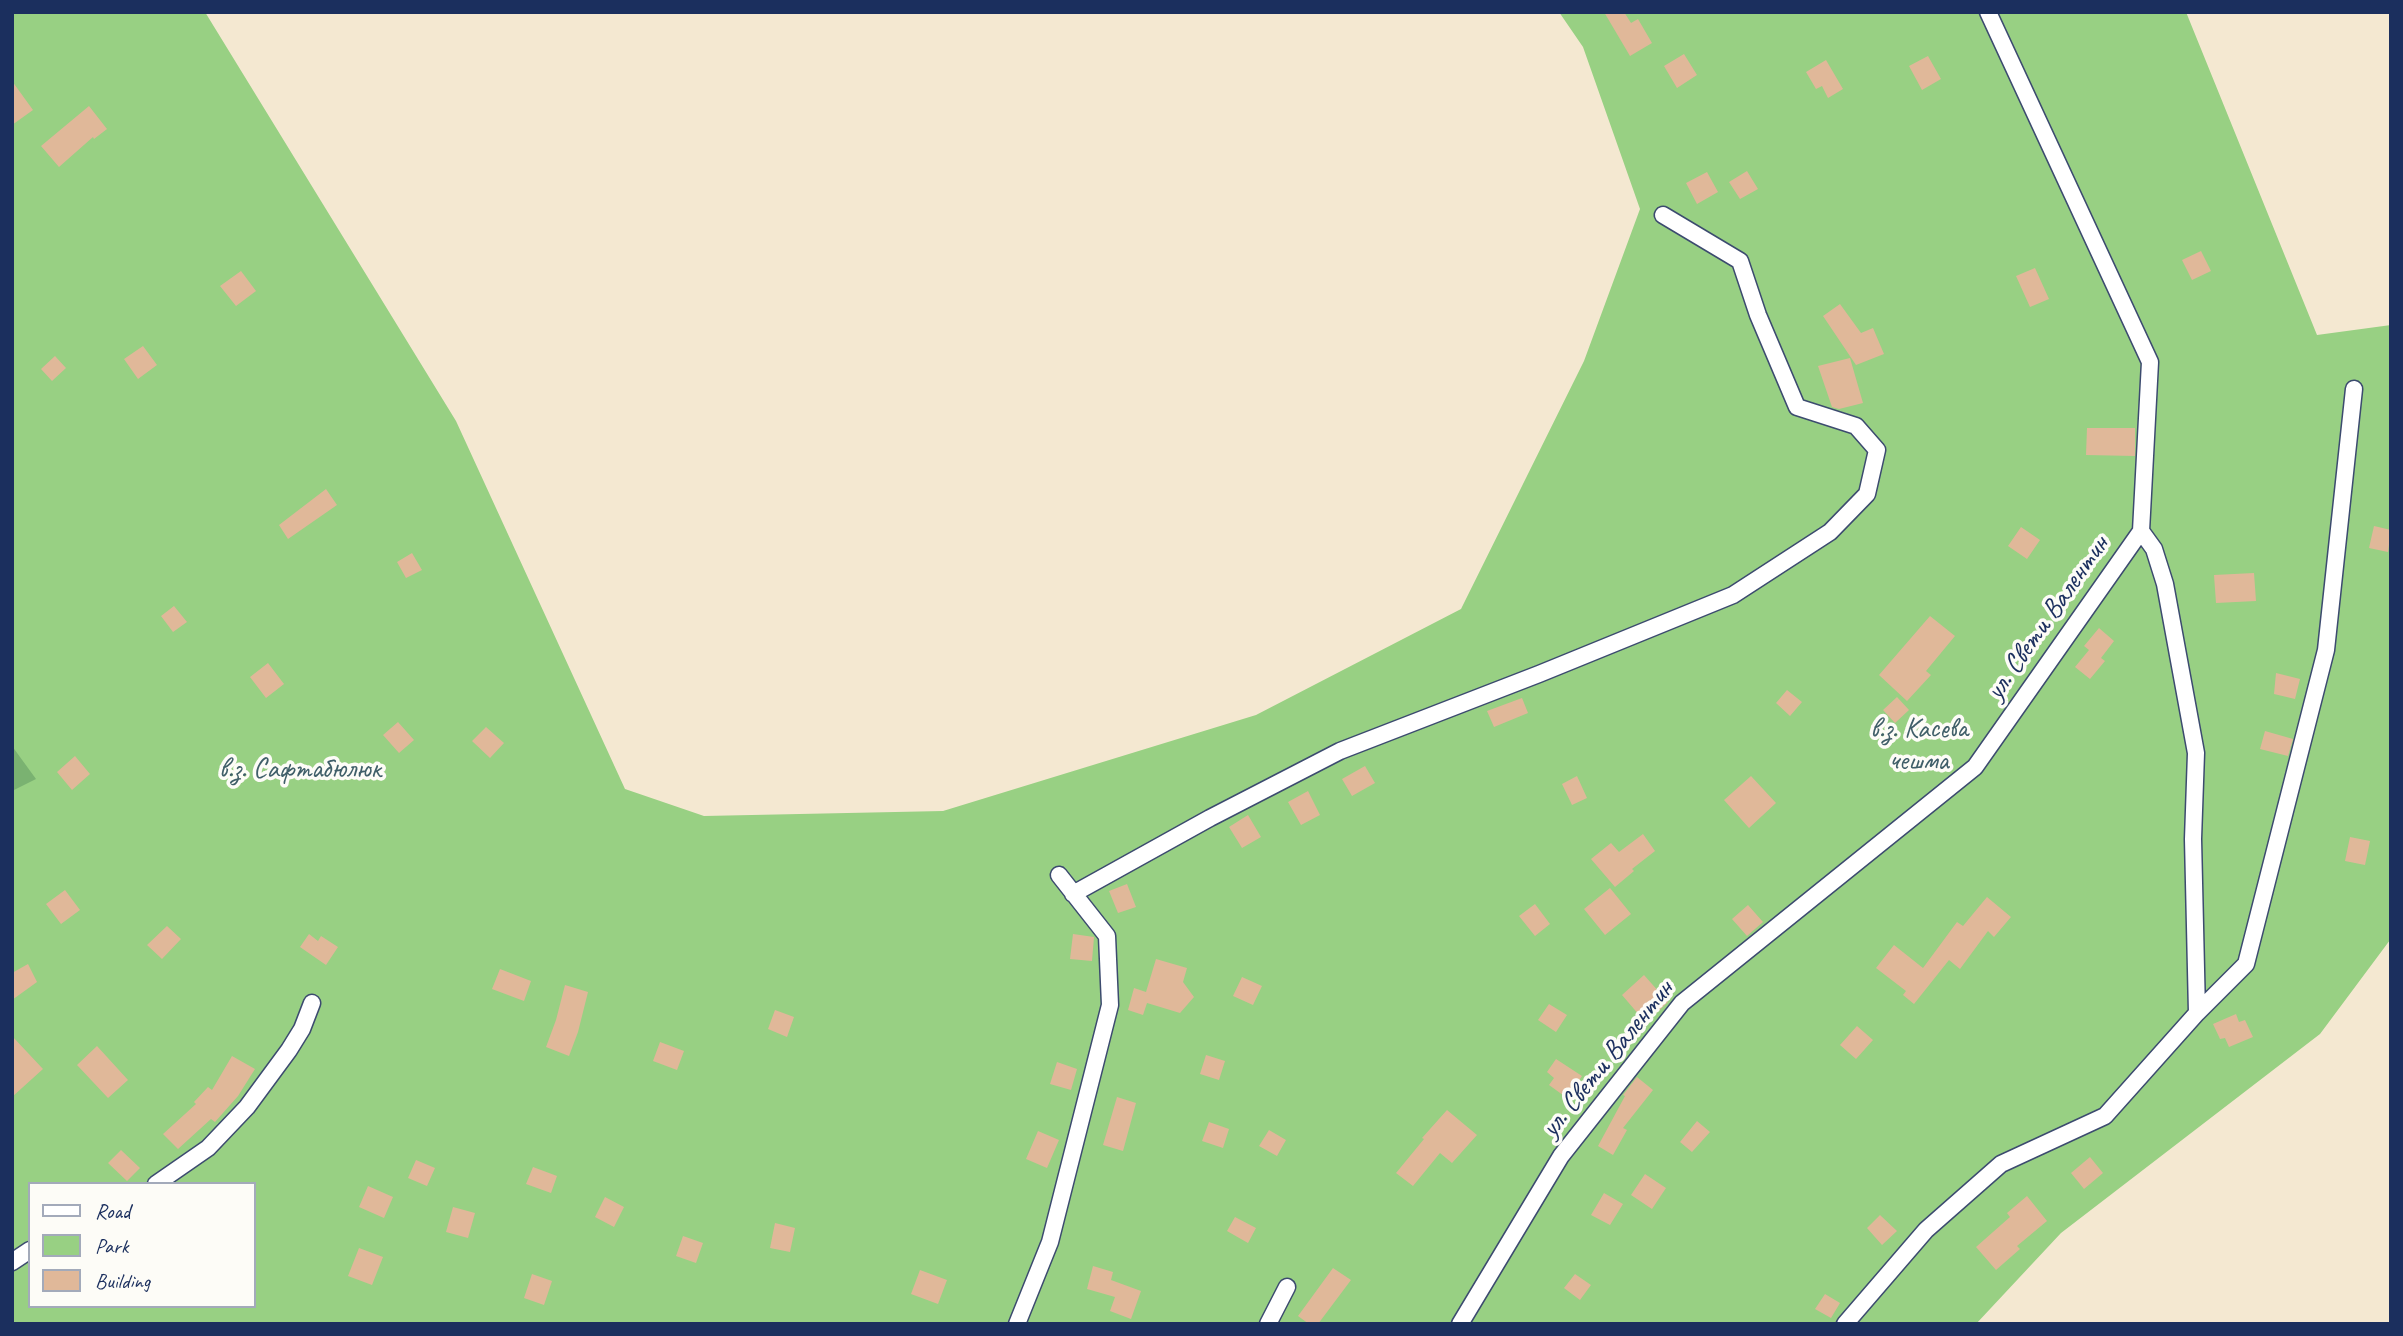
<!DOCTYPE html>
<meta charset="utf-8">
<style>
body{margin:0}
#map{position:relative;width:2403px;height:1336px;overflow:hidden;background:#f4e8d1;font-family:Caveat,sans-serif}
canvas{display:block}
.frame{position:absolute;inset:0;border:14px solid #1b2f5e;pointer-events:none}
.legend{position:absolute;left:28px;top:1182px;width:228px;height:126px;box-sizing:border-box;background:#fdfcf7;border:2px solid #a3aaba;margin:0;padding:9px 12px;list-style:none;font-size:21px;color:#1b2f5e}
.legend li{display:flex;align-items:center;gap:14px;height:35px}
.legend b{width:35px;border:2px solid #a3aaba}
</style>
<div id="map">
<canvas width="2403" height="1336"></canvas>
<div class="frame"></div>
<ul class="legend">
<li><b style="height:9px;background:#fff"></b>Road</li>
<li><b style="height:19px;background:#98d083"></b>Park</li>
<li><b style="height:19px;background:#e0b899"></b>Building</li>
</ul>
</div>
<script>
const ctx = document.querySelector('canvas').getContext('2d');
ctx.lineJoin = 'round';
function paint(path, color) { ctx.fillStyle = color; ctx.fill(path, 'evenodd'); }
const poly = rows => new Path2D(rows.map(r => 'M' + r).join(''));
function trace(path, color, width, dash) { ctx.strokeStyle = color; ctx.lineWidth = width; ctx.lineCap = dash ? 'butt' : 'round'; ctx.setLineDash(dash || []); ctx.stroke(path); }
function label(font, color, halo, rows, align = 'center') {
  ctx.font = font + ' Caveat,sans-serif'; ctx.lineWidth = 7; ctx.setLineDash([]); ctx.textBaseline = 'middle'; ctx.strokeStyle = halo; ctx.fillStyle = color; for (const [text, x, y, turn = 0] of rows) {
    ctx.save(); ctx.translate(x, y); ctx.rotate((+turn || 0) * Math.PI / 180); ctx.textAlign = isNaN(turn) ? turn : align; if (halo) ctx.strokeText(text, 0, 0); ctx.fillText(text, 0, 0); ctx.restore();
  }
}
const green = poly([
 [12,12,205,12,456,421,625,789,704,816,943,811,1256,715,1461,609,1584,361,1640,209,1583,47,1559,12,2186,12,2317,335,2391,325,2390,940,2320,1034,2061,1233,1976,1324,12,1324],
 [30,1184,254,1184,254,1306,30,1306]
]);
const forest = poly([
 [12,746,36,779,12,791]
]);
const building = poly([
 [1604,12,1624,12,1631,23,1638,19,1652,43,1630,56],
 [1684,54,1697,75,1677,88,1664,66],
 [1928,56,1941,79,1922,90,1909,66],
 [1826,60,1843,89,1828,98,1822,86,1816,89,1806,72],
 [12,81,33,110,12,125],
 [89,106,107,129,94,139,93,137,59,167,41,146],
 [1747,171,1758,189,1740,199,1729,182],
 [1707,172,1718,192,1697,204,1686,183],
 [2201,251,2211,271,2192,280,2182,260],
 [2035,268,2049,299,2030,307,2016,276],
 [241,271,256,291,236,306,220,286],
 [1840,304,1861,333,1873,328,1884,354,1856,365,1823,316],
 [143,346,157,365,138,379,124,359],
 [55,356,66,368,52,381,41,369],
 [1850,358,1863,403,1839,409,1832,407,1818,366],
 [2087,428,2135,428,2135,456,2086,455],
 [326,489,337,505,288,539,279,525],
 [2374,526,2391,530,2388,552,2369,548],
 [2021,527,2040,540,2027,559,2008,546],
 [412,553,422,570,406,578,397,562],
 [2254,573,2256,601,2216,603,2214,575],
 [174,606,187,622,173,632,161,616],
 [1930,616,1955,636,1926,671,1931,675,1907,701,1879,675],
 [2099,628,2114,641,2101,658,2105,661,2090,679,2075,667,2089,650,2084,646],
 [268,663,284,684,266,698,250,677],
 [2276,673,2300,679,2295,699,2274,694],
 [1787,690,1802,702,1790,716,1776,703],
 [1897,697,1909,710,1895,723,1883,710],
 [1522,698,1528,713,1494,727,1487,711],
 [398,722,414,740,399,753,383,735],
 [486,727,504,743,490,758,472,741],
 [2265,731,2293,739,2288,756,2260,749],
 [75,756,90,774,72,790,57,772],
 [1365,766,1375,783,1352,796,1342,779],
 [1577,776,1587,798,1572,805,1562,784],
 [1751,776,1776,803,1749,828,1724,800],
 [1308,791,1320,815,1301,825,1288,802],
 [1248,815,1261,837,1242,848,1229,827],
 [1643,834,1655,851,1632,869,1634,871,1615,887,1591,859,1611,843,1619,852],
 [2350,837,2370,841,2365,865,2345,861],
 [1127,884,1136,907,1118,913,1109,891],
 [1610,888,1631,914,1605,935,1584,909],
 [65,890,80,910,61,924,46,904],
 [1987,897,2011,917,1994,937,1988,931,1960,969,1949,960,1914,1004,1903,995,1906,991,1876,968,1894,945,1923,968,1957,922,1963,926],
 [1535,904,1550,924,1535,936,1519,916],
 [1748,905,1763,922,1747,936,1732,919],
 [167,926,181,939,162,959,147,945],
 [309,934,318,941,321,936,338,947,326,965,300,947],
 [1073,934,1094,937,1092,961,1070,959],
 [1156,959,1187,968,1183,982,1194,997,1180,1013,1147,1003,1143,1015,1128,1010,1134,988,1146,992],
 [28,964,37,982,12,1000,12,973],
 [500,969,531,981,524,1001,492,989],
 [1644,975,1668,1002,1646,1023,1622,995],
 [1242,977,1262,986,1253,1005,1233,996],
 [565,985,588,992,578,1032,569,1056,546,1047,556,1020],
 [1549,1004,1567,1015,1556,1032,1538,1020],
 [775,1010,794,1017,787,1037,768,1029],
 [2236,1014,2239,1022,2245,1020,2253,1037,2229,1047,2225,1038,2220,1039,2213,1024],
 [1857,1026,1873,1040,1856,1059,1840,1045],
 [12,1036,43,1069,12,1097],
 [660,1042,684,1051,677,1070,653,1061],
 [97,1046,128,1080,108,1098,77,1065],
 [1206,1055,1225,1061,1219,1080,1200,1074],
 [232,1056,255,1069,238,1096,215,1122,211,1119,178,1149,163,1134,196,1104,194,1102,208,1087,212,1090],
 [1556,1059,1582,1076,1567,1098,1549,1085,1554,1078,1547,1072],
 [1057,1062,1077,1069,1071,1090,1050,1084],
 [1637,1077,1653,1090,1623,1128,1627,1130,1613,1155,1598,1146,1625,1096,1623,1095],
 [1117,1097,1136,1103,1123,1151,1103,1145],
 [1447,1110,1477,1135,1452,1163,1440,1153,1413,1186,1396,1173,1424,1139,1422,1138],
 [1697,1121,1710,1132,1692,1152,1680,1142],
 [1209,1122,1229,1129,1223,1148,1202,1141],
 [1269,1130,1286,1140,1277,1156,1259,1146],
 [1038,1131,1059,1140,1047,1168,1026,1159],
 [121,1150,140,1168,127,1181,108,1163],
 [2090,1157,2103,1173,2084,1189,2071,1173],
 [416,1160,435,1168,427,1186,408,1178],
 [533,1167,557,1176,551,1193,526,1184],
 [1645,1174,1666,1188,1652,1209,1631,1195],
 [368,1186,393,1197,384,1218,359,1207],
 [1604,1193,1623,1204,1610,1225,1591,1215],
 [2027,1196,2047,1221,2017,1246,2020,1249,1996,1270,1976,1247,2010,1217,2007,1213],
 [605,1197,624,1207,614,1227,595,1217],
 [453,1207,475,1213,468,1238,446,1232],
 [1880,1215,1897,1231,1882,1245,1867,1228],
 [1235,1217,1256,1228,1248,1243,1227,1231],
 [775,1223,795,1228,790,1252,770,1248],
 [683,1236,703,1243,696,1263,676,1256],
 [359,1248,383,1257,372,1285,348,1276],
 [1093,1266,1113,1272,1111,1280,1141,1291,1131,1319,1110,1311,1115,1297,1087,1289],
 [1333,1268,1351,1280,1318,1324,1309,1324,1298,1316],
 [920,1270,947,1280,938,1304,911,1294],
 [532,1274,552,1281,544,1305,524,1298],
 [1575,1274,1591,1285,1580,1300,1564,1288],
 [1825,1294,1840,1303,1831,1318,1815,1309]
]);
const street = poly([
 [2141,531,2154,549,2165,584,2196,753,2193,839,2197,1013],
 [1073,894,1210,818,1340,751,1539,674,1733,595,1830,532,1867,494,1877,450,1856,426,1797,407,1758,315,1740,261,1663,215],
 [156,1184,208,1148,247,1107,289,1050,302,1029,312,1003],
 [12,1262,30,1250],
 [1017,1324,1050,1242,1110,1005,1107,936,1059,875],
 [1268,1324,1287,1287],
 [1460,1324,1561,1156,1682,1003,1975,767,2141,531,2150,362,1988,12],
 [1845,1324,1926,1230,2001,1164,2105,1116,2197,1013,2246,964,2326,650,2354,389]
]);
const streetNames = [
 ["ул. Свети Валентин",2048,618,-55],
 ["ул. Свети Валентин",1608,1059,-51]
];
const parkNames = [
 ["в.з. Касева",1919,730],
 ["чешма",1919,762],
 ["в.з. Сафтабюлюк",300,770]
];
paint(green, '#98d083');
paint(forest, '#7ab271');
paint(building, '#e0b899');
trace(street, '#3c4b6f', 19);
trace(street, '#fff', 16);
label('28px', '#1b2f5e', '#fdfcf7', streetNames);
label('28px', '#405f69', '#fdfcf7', parkNames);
</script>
